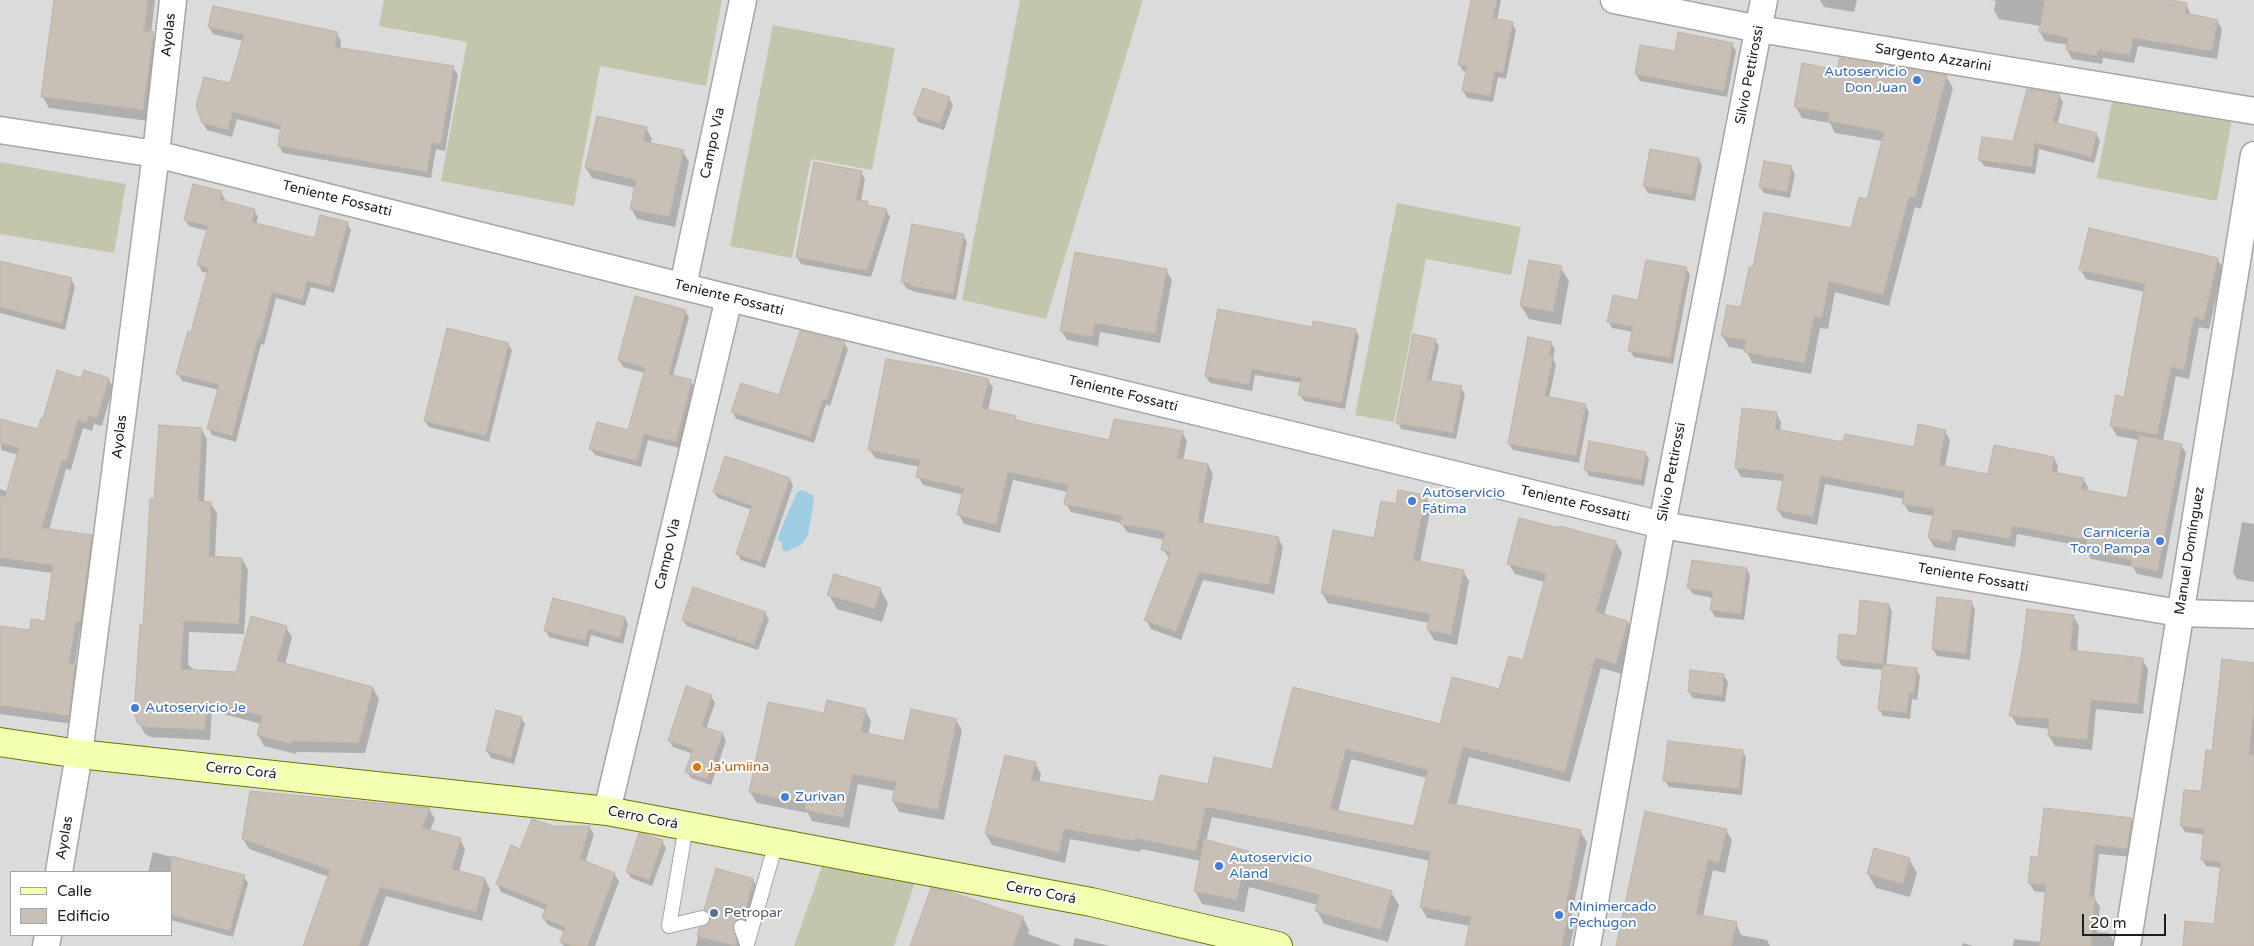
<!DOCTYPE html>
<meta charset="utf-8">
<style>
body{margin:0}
#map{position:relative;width:2254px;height:946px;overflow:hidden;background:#f0ede3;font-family:"Varela Round",sans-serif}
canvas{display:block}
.legend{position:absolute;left:10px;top:871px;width:162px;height:65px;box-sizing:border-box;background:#fff;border:1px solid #a5a5a5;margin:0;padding:6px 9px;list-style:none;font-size:15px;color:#1e1e1e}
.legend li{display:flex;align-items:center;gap:10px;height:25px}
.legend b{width:25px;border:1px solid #a5a5a5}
.scale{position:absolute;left:2082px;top:914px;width:84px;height:22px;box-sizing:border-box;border:2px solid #1e1e1e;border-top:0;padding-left:6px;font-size:15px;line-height:18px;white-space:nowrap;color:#1e1e1e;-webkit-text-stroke:4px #fff;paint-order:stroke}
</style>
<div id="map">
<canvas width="2254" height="946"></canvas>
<ul class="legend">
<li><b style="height:6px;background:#f5ffb2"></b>Calle</li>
<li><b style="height:14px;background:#c8bfb6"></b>Edificio</li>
</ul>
<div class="scale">20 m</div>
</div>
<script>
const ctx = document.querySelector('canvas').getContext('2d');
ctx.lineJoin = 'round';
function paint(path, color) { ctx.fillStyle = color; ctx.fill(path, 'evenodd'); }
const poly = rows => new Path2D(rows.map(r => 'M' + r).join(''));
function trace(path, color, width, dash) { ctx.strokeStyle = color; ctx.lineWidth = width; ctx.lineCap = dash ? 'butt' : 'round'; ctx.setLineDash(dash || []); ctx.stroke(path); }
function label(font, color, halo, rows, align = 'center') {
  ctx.font = font + ' "Varela Round",sans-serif'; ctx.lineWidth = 4; ctx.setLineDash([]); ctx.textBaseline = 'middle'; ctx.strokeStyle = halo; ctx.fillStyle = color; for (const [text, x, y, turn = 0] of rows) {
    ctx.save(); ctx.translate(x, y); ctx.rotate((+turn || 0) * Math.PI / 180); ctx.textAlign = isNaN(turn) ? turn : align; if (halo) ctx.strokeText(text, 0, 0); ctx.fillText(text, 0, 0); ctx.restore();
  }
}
const residential = poly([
 [0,0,2254,0,2254,946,0,946],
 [11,872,171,872,171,935,11,935]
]);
const construction = poly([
 [384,0,722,0,706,86,600,66,574,206,441,181,467,42,379,26],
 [1020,0,1143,0,1046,319,962,300],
 [773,25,895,48,872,170,811,159,792,258,730,246],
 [2114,91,2233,114,2217,201,2097,178],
 [0,162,126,184,114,253,0,234],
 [1397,203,1521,227,1511,275,1426,259,1394,422,1355,415],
 [825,858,917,876,894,946,794,946]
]);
const water = poly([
 [802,490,813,495,814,501,808,535,802,544,786,552,782,549,782,543,777,539,797,492]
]);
const shadow = poly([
 [55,0,155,0,151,33,160,45,149,121,49,108,43,97],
 [1472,0,1501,0,1497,20,1512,23,1516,30,1506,79,1498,77,1493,102,1467,98,1463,91,1467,72,1463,71,1459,64],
 [1820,0,1857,0,1854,12,1824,7],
 [1990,0,2164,0,2186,4,2191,15,2217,21,2222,29,2217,59,2138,46,2134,63,2103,58,2102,64,2072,59,2067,50,2068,45,2045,41,2040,32,2041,26,1999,19,1994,10,1996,1],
 [209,27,337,34,341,41,340,49,453,67,458,75,445,151,436,149,431,178,283,153,279,146,281,130,237,119,232,137,207,130,203,123,231,85,243,41,213,34],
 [1732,44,1736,51,1727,97,1640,81,1636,74,1676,53],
 [1838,71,1946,76,1953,88,1921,209,1915,207,1889,306,1835,292,1828,329,1820,328,1811,374,1752,363,1746,350,1729,347,1722,335,1742,309,1754,269,1852,229,1867,200,1883,141,1835,133,1830,123,1802,118,1795,106],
 [2059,95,2063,102,2057,125,2096,134,2100,141,2094,163,2039,149,2035,174,1984,166,1980,160,2014,143],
 [949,98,953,105,944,130,918,122,915,115],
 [646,128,652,139,650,144,683,152,689,162,675,227,637,219,631,208,636,188,592,178,586,168],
 [1699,159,1702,166,1695,201,1648,193,1644,186],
 [1791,167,1795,174,1790,198,1764,193,1760,187],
 [861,172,865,179,861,201,867,203,870,207,886,210,890,217,871,277,801,264,797,257],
 [221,192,225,199,224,203,254,210,258,217,256,224,315,240,347,223,351,230,334,293,311,287,305,306,276,298,264,345,261,344,236,442,212,435,209,429,219,390,182,381,178,374,192,333,208,273,202,272,199,265,208,231,189,226,185,219],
 [963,235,967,242,956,300,916,292,906,288,902,281],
 [2217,259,2223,268,2209,329,2199,327,2189,379,2176,376,2163,441,2181,445,2186,453,2162,579,2137,574,2133,567,2091,559,2086,551,2087,547,2017,534,2015,547,1958,537,1955,551,1934,547,1929,538,1934,516,1909,512,1904,504,1905,499,1825,484,1817,525,1783,518,1778,510,1784,481,1741,477,1736,468,1743,410,1776,413,1781,422,1780,431,1844,443,1915,448,1945,431,1950,440,1945,467,1989,476,2054,458,2058,466,2057,474,2083,479,2088,487,2087,492,2128,500,2139,440,2117,436,2111,426,2125,398,2145,292,2086,279,2081,270],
 [0,262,71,279,75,286,65,330,0,313],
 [1561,268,1569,281,1561,325,1529,319,1521,306],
 [1686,268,1690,275,1673,364,1634,357,1630,351,1633,332,1612,328,1609,322],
 [1166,270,1172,280,1160,343,1100,332,1098,346,1067,340,1061,330],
 [685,311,689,317,673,376,691,381,695,388,679,448,648,440,641,467,595,455,591,449,629,431,645,373,623,367,619,360],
 [1313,328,1355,330,1359,336,1345,409,1304,401,1300,395,1302,383,1255,375,1252,391,1210,383,1206,376],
 [1435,340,1439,346,1431,382,1461,388,1465,394,1456,439,1401,429,1398,422],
 [844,343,848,349,830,406,826,404,814,443,736,419,733,412,780,397],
 [1551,343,1555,349,1553,359,1556,365,1549,398,1585,405,1589,412,1579,463,1513,450,1509,444],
 [508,344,512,350,489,442,429,427,425,421],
 [82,379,108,379,113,387,102,426,94,424,92,431,83,428,71,470,66,469,49,530,91,536,96,545,85,631,80,630,75,665,80,674,73,724,0,714,0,627,31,631,46,622,53,573,0,566,0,489,8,492,19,455,1,450,0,426,39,431,44,420],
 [988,380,993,388,988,410,1015,417,1018,422,1110,441,1182,432,1187,441,1183,461,1208,465,1213,474,1203,524,1278,538,1283,547,1274,594,1203,580,1181,640,1151,629,1146,620,1170,559,1163,550,1165,540,1127,532,1121,523,1071,512,1066,504,1068,492,1013,480,1000,533,964,524,959,515,964,495,923,485,918,476,920,467,875,458,870,450],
 [201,429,207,439,204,503,210,503,217,513,215,558,242,559,248,570,244,634,189,632,188,665,196,671,236,673,286,627,292,637,285,665,373,688,379,699,365,753,297,752,296,754,264,746,258,735,261,724,212,711,210,740,151,737,145,734,139,723,144,626,155,501],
 [1645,453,1649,459,1644,486,1589,476,1585,469],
 [790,479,793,486,765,568,741,560,737,553,752,510,718,498,714,492],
 [1425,496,1431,506,1420,563,1463,571,1469,581,1457,645,1434,640,1428,630,1429,623,1328,603,1322,593,1375,539,1397,506],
 [2242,522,2254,524,2254,582,2237,579,2233,572],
 [1616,542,1622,553,1604,615,1628,622,1634,632,1622,674,1601,668,1570,782,1469,757,1456,806,1580,831,1587,842,1571,918,1575,924,1570,946,1466,946,1471,926,1427,918,1421,907,1431,861,1212,817,1206,841,1391,892,1399,905,1388,942,1324,924,1317,911,1318,905,1249,887,1244,912,1202,904,1195,891,1201,861,1141,849,1140,852,1070,839,1065,863,992,845,986,834,1035,763,1041,774,1039,783,1155,803,1209,786,1273,770,1294,688,1441,726,1500,690,1524,661,1545,582,1515,574,1509,564],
 [1351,759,1427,778,1415,827,1338,812],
 [1747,569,1750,576,1744,620,1715,617,1711,610,1713,598,1693,594,1689,588],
 [880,589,888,603,882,622,837,609,829,595],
 [1971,602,1975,609,1970,660,1937,656,1933,649],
 [1889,605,1892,612,1886,666,1916,669,1920,676,1917,700,1912,699,1910,719,1883,716,1879,709,1883,670,1842,666,1838,659],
 [765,613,769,619,758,650,687,626,683,620],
 [2073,616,2079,626,2077,652,2142,659,2148,669,2143,714,2096,709,2092,750,2055,746,2049,736,2050,729,2017,725,2011,715],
 [625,618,628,624,623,644,591,635,588,647,549,637,546,631],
 [2254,664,2254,946,2184,946,2215,925,2222,868,2206,866,2202,859,2205,835,2185,832,2181,826,2202,793,2213,752],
 [1724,676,1728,682,1725,702,1693,698,1689,692],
 [711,696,715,703,706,729,723,734,726,741,711,785,691,778,687,772,693,754,673,747,669,740],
 [865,710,871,721,868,735,905,742,956,720,962,730,944,820,899,812,893,801,895,791,858,784,849,828,812,821,808,813,757,803,750,792,825,715],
 [521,718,525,724,514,764,491,758,487,751],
 [1742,751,1746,757,1742,795,1669,787,1665,781],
 [429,809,435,819,430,831,460,839,465,849,459,872,485,879,490,889,482,921,386,896,368,946,304,946,329,877,249,849,243,839],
 [2131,819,2136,828,2132,857,2099,854,2094,898,2100,907,2097,932,2109,933,2114,942,2114,946,2013,946,2014,939,2041,942,2047,893,2034,891,2029,882,2039,858],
 [553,827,589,827,594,834,585,863,614,874,619,881,595,946,564,946,561,942,565,932,548,925,543,918,546,910,501,892,497,884,521,850],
 [1726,830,1732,840,1725,873,1713,870,1703,916,1736,923,1741,935,1767,940,1770,946,1617,946],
 [662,841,666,848,652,886,631,878,628,872],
 [153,852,244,877,248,883,233,937,171,920,171,872,148,872],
 [1909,859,1917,873,1910,897,1876,888,1868,874],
 [753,880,759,890,748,928,738,936,740,946,696,946,700,929,708,926,711,920,706,909],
 [1023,918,1029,930,1028,934,1062,946,912,946],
 [1075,938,1101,944,1110,946,1073,946],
 [1963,943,1973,946,1962,946]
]);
const building = poly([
 [54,0,148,0,144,31,154,32,143,110,41,97,54,0],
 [1471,0,1497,0,1493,18,1513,22,1503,73,1495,71,1490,96,1462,91,1467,66,1458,65,1471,0],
 [2045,0,2173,0,2187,3,2185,13,2218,20,2212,51,2133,38,2130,55,2098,50,2097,56,2066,50,2068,38,2039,32,2045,0],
 [213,6,338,32,335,47,454,66,441,144,432,143,427,172,278,146,281,125,233,112,228,130,202,123,196,106,204,77,230,83,244,35,208,27,213,6],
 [1678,32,1733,43,1724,91,1635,74,1640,45,1675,51,1678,32],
 [1840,58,1947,75,1915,198,1909,197,1883,295,1829,281,1822,318,1814,317,1805,363,1744,352,1746,340,1721,336,1727,305,1741,307,1749,267,1753,267,1764,212,1851,228,1859,197,1867,199,1884,132,1828,121,1829,113,1794,107,1802,63,1837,70,1840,58],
 [923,88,950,97,940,124,913,115,923,88],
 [2027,89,2060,94,2053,122,2097,133,2091,157,2035,143,2032,167,1978,160,1982,137,2013,141,2027,89],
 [597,116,647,127,643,141,684,150,669,217,630,209,636,180,585,168,597,116],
 [1650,149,1699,158,1692,195,1643,186,1650,149],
 [1764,161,1792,166,1787,192,1759,187,1764,161],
 [814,162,862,171,856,200,868,201,867,205,887,209,867,271,796,257,814,162],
 [193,184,222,191,220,200,255,209,252,222,315,238,320,215,348,222,330,287,307,281,302,300,272,292,260,339,258,338,232,436,207,429,219,385,176,374,188,331,191,332,208,268,197,265,208,226,184,220,193,184],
 [912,224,964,234,953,294,911,286,911,284,901,282,912,224],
 [2089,228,2218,258,2204,320,2194,317,2184,370,2171,367,2157,435,2110,426,2116,395,2124,397,2145,284,2079,270,2089,228],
 [1075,252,1167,269,1155,334,1095,323,1092,337,1060,331,1075,252],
 [1529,260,1562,266,1553,312,1520,306,1529,260],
 [1646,260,1687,267,1670,358,1628,351,1633,327,1607,322,1613,295,1638,300,1646,260],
 [0,261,72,278,62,324,0,307,0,261],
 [635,296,686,310,669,374,692,380,676,442,644,434,637,461,589,449,597,422,628,430,645,368,618,360,635,296],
 [1218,309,1312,327,1313,321,1356,329,1342,403,1298,395,1302,378,1252,369,1249,385,1205,376,1218,309],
 [447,328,509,343,486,436,424,421,447,328],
 [800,331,845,342,827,400,823,399,810,437,731,412,741,383,779,395,800,331],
 [1413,334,1436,339,1427,380,1462,386,1453,433,1396,423,1413,334],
 [1528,337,1552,342,1549,356,1553,357,1545,396,1586,404,1576,456,1508,444,1528,337],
 [886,359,941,368,989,379,982,408,1016,416,1015,420,1109,440,1114,419,1183,431,1177,458,1208,464,1198,522,1279,537,1269,585,1199,572,1176,632,1144,620,1171,552,1161,550,1165,532,1120,524,1122,516,1064,504,1068,485,1008,472,996,525,957,515,964,488,916,477,920,460,868,450,886,359],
 [57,370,81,378,84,370,109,378,97,418,89,416,87,423,78,420,66,462,62,460,42,528,92,535,80,622,76,622,69,663,75,664,69,716,0,705,0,626,30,630,31,619,45,621,53,565,0,558,0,495,5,497,19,448,0,443,0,419,38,429,41,418,43,419,57,370],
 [1742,408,1777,412,1775,429,1843,442,1845,434,1914,447,1918,424,1946,430,1939,465,1988,474,1994,445,2054,457,2052,472,2084,478,2081,489,2127,498,2139,435,2182,444,2158,571,2131,566,2132,560,2085,551,2087,540,2013,526,2010,539,1953,529,1950,543,1928,538,1934,509,1902,504,1905,492,1821,476,1813,517,1777,510,1784,474,1735,468,1742,408],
 [159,425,202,428,198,501,211,502,209,556,242,558,239,624,184,621,181,669,236,672,251,616,287,626,277,661,373,687,359,743,291,741,291,744,257,735,262,716,207,701,205,730,144,727,138,724,134,713,140,624,143,625,150,499,154,499,159,425],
 [1589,441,1646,452,1641,480,1584,470,1589,441],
 [725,456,790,478,761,562,736,554,752,506,713,492,725,456],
 [1398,490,1426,495,1413,560,1464,570,1451,635,1427,630,1430,614,1321,593,1333,530,1374,538,1381,501,1396,504,1398,490],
 [1519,518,1559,528,1560,526,1616,541,1596,612,1628,621,1616,664,1595,658,1565,772,1463,747,1448,803,1581,830,1565,912,1569,912,1562,946,1465,946,1471,917,1420,907,1431,852,1206,807,1196,851,1135,838,1134,841,1064,829,1059,853,985,834,1005,755,1036,762,1031,780,1154,802,1160,775,1208,784,1214,757,1272,769,1293,687,1440,724,1452,677,1499,689,1509,656,1523,660,1546,574,1507,564,1519,518],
 [1346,749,1428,770,1414,826,1330,809,1346,749],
 [1692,560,1747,568,1741,614,1710,610,1713,592,1687,588,1692,560],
 [834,574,881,588,875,609,827,595,834,574],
 [693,587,766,612,754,645,682,620,693,587],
 [1937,597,1972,601,1966,654,1932,649,1937,597],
 [553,598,625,617,620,638,588,629,585,641,544,631,553,598],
 [1860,600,1889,604,1883,664,1837,659,1839,634,1857,636,1860,600],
 [2027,609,2074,615,2070,650,2143,658,2138,704,2091,700,2087,740,2048,736,2049,719,2009,716,2022,651,2027,609],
 [2222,659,2254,663,2254,708,2249,755,2254,755,2254,946,2183,946,2185,921,2214,924,2221,862,2201,860,2204,829,2180,826,2184,790,2201,791,2206,750,2212,751,2222,659],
 [1883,664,1917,668,1914,693,1909,693,1907,713,1878,710,1883,664],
 [1690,670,1724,674,1722,696,1688,692,1690,670],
 [686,686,712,695,702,726,723,733,707,779,685,772,693,749,668,741,686,686],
 [827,700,866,709,861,732,904,741,911,709,957,719,938,810,892,801,896,782,853,774,843,818,805,810,806,804,749,792,768,702,824,713,827,700],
 [496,710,522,717,511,758,486,751,496,710],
 [1668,741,1743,750,1739,789,1663,781,1668,741],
 [250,791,430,808,422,828,461,838,452,869,485,878,476,912,380,887,359,946,303,946,330,870,242,839,250,791],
 [2044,808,2132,818,2127,849,2095,845,2089,897,2095,897,2091,946,2040,946,2046,885,2028,883,2031,856,2038,857,2044,808],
 [1645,811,1727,829,1719,863,1708,860,1696,914,1737,922,1731,946,1616,946,1645,811],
 [532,819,553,826,590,826,580,859,615,873,588,946,572,946,560,942,565,927,542,918,547,905,496,884,511,845,520,849,532,819],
 [639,833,663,840,649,880,626,872,639,833],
 [1204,839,1392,891,1381,930,1315,911,1320,895,1242,875,1237,900,1194,891,1204,839],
 [1874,848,1910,858,1903,884,1867,874,1874,848],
 [171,856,245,875,230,931,171,915,171,856],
 [716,868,754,879,743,919,738,919,733,925,737,941,735,946,697,936,699,928,708,925,710,920,709,912,704,910,716,868],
 [931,888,951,892,1024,917,1013,946,910,946,931,888]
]);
const lane = poly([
 [686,826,669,926,702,918],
 [741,927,747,944,776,843]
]);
const street = poly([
 [1614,0,1759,29,2254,111],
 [0,130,156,154,729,298,1662,525,2179,613,2254,615],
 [683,286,743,0],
 [607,811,729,298],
 [59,872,79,754,156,154,173,0],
 [46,946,48,935],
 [1587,946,1662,525,1764,0],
 [2127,946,2254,155]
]);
const secondary = poly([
 [0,742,79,754,607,811,1091,902,1278,946]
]);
const markers = [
 [1917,80,5,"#3f7fe0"],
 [1412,501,5,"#3f7fe0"],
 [2160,541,5,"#3f7fe0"],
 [135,708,5,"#3f7fe0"],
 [697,767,5,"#e8710a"],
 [785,797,5,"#3f7fe0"],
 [1219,866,5,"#3f7fe0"],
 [714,913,5,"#5c6f8a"],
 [1559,915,5,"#3f7fe0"]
];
const streetNames = [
 ["Ayolas",169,35,-84],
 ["Sargento Azzarini",1933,58,9],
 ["Silvio Pettirossi",1750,75,-79],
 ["Campo Vìa",713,143,-78],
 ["Teniente Fossatti",337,199,14],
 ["Teniente Fossatti",729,298,14],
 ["Teniente Fossatti",1123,394,14],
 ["Ayolas",120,437,-83],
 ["Silvio Pettirossi",1672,472,-79],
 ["Teniente Fossatti",1575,504,14],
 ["Manuel Domínguez",2190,551,-81],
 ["Campo Vìa",668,554,-77],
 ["Teniente Fossatti",1973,578,10],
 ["Cerro Corá",241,771,6],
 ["Cerro Corá",643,818,11],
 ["Ayolas",65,838,-80],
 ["Cerro Corá",1041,893,11]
];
const shopNames = [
 ["Autoservicio",1907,72,"right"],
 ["Don Juan",1907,88,"right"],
 ["Autoservicio",1422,493],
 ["Fátima",1422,509],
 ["Carnicería",2150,533,"right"],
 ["Toro Pampa",2150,549,"right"],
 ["Autoservicio Je",145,708],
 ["Zurivan",795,797],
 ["Autoservicio",1229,858],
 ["Aland",1229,874],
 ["Minimercado",1569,907],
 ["Pechugon",1569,923]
];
const foodNames = [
 ["Ja'umiina",707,767]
];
const serviceNames = [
 ["Petropar",724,913]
];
paint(residential, '#dcdbdb');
paint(construction, '#c3c5ad');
paint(water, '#9fcde2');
paint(shadow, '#0003');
paint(building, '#c8bfb6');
trace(building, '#c3b4a4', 1);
trace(lane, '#a5a5a5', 16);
trace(street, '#a5a5a5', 29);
trace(secondary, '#637a00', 30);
trace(lane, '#fff', 14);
trace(street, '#fff', 26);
trace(secondary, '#f5ffb2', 28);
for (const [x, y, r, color] of markers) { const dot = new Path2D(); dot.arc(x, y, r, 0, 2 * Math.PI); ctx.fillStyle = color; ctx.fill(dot); trace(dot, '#fff', 2); }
label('14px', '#1e1e1e', '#fff', streetNames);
label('14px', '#366cbe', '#fff', shopNames, 'left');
label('14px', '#c56008', '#fff', foodNames, 'left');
label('14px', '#4e5e75', '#fff', serviceNames, 'left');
</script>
